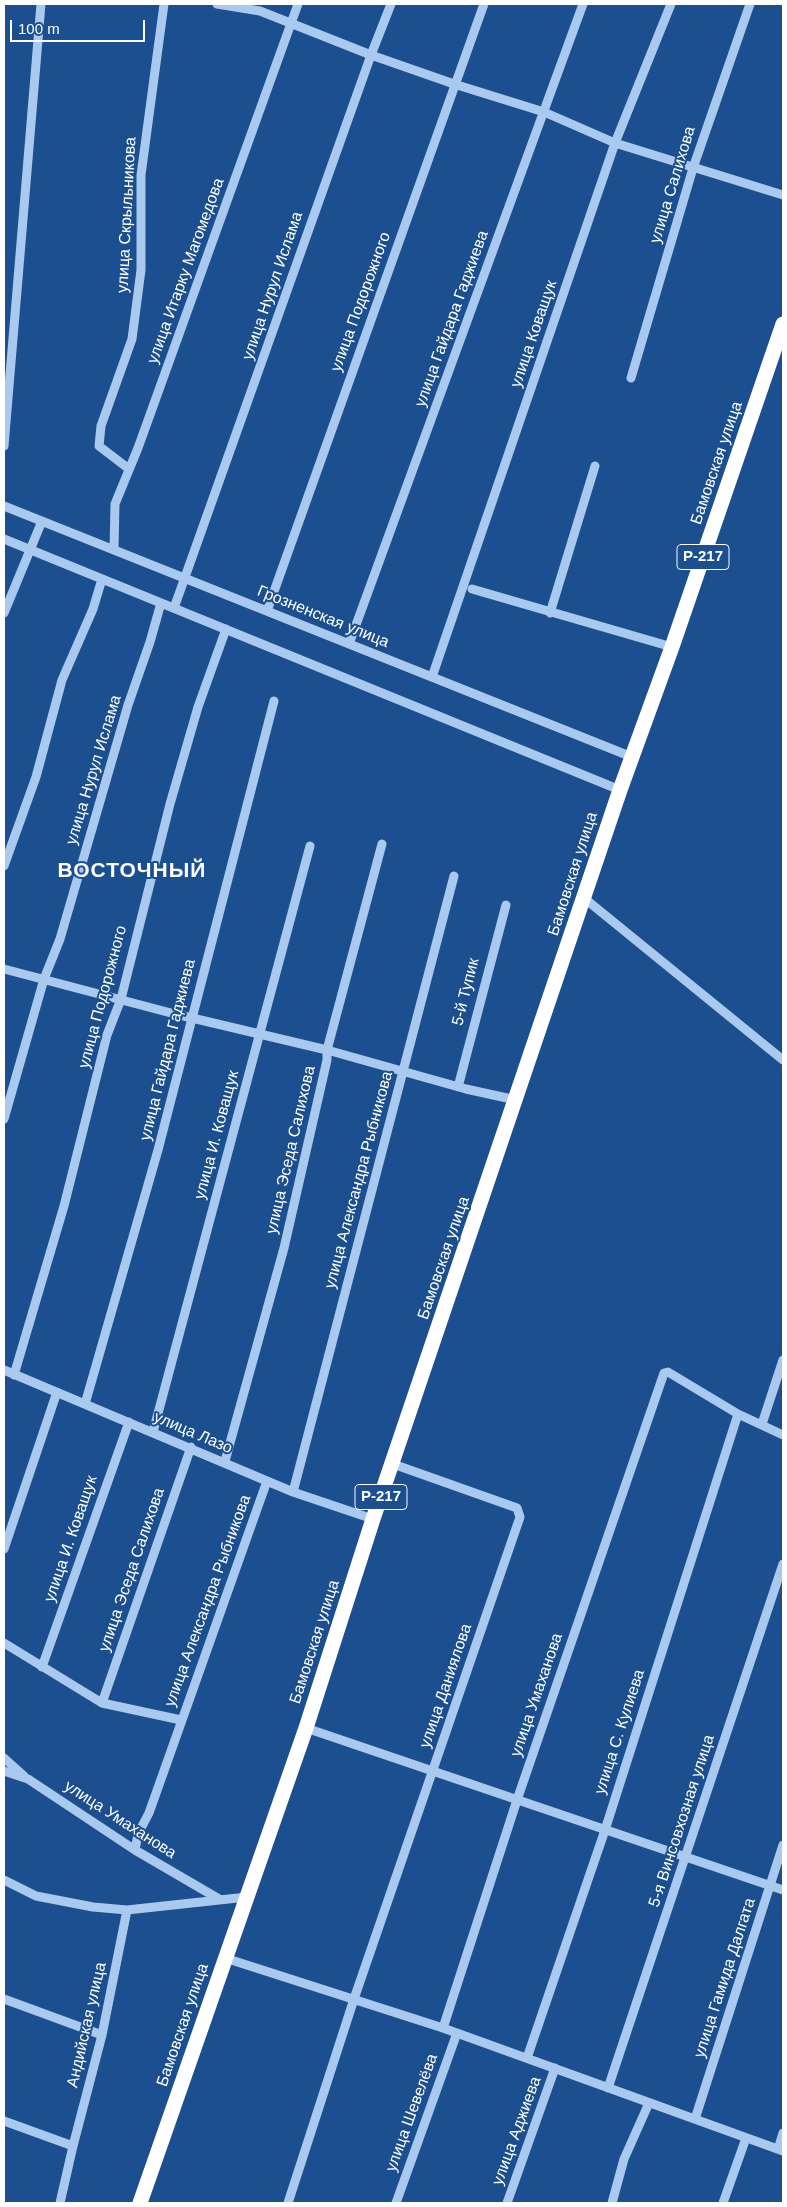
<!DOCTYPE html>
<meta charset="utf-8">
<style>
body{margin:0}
#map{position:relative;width:787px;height:2207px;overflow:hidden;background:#1b4f8f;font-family:Helvetica,sans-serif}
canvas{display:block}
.frame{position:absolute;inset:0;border:5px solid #fff;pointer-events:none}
.scale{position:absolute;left:10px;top:20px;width:135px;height:22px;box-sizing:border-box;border:2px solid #fff;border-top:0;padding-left:6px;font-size:15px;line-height:18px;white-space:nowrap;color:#fff;-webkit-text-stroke:4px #1b4f8f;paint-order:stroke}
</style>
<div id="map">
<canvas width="787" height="2207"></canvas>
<div class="frame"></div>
<div class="scale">100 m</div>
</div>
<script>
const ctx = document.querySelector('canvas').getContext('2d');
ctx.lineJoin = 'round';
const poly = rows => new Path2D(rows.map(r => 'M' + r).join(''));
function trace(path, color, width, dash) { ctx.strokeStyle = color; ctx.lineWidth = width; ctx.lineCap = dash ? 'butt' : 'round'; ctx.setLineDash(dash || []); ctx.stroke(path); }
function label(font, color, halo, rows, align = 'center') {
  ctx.font = font + ' Helvetica,sans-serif'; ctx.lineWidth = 4; ctx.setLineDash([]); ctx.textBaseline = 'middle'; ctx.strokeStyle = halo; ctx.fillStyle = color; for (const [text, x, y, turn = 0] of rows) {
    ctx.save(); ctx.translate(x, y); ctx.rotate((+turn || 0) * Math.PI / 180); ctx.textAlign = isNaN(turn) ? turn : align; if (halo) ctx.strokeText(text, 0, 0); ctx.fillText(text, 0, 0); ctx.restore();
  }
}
const minor = poly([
 [217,4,260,11,371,55,454,84,544,112,615,143,783,195],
 [631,378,693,168,750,4],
 [4,446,41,4],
 [129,469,99,446,101,426,132,339,141,270,141,175,164,4],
 [4,506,632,757],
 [4,539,620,790],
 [114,550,115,504,138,448,298,4],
 [472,589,672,647],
 [174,608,371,55,391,4],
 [267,611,484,4],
 [4,613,42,521],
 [550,613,595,466],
 [349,644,583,4],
 [432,677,615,143,671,4],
 [4,866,36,777,62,680,93,609,102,579],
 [584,898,783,1060],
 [4,969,171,1013,327,1050,466,1089,516,1100],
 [458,1087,506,905],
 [4,1119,44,979,60,939,128,705,150,642,161,603],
 [4,1370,293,1492,373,1519],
 [14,1375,64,1206,107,1035,121,999,170,804,198,707,226,629],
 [85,1404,158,1150,274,701],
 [762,1424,783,1360],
 [153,1432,310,846],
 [225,1461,284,1248,327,1060,327,1050,382,844],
 [293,1492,454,876],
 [4,1549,57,1392],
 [4,1643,102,1703,181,1720],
 [42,1667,129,1422],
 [102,1703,191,1447],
 [306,1728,783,1890],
 [4,1758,24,1776],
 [4,1771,28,1779,135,1850,219,1899],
 [135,1850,138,1834,149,1813,267,1481],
 [4,1880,36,1896,93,1907,127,1910,247,1897],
 [225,1958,443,2028,783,2151],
 [4,1999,102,2035],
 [443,2028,517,1800,664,1373,668,1372,738,1414,783,1435],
 [527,2058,605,1830,738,1414],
 [608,2088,783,1564],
 [695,2119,783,1845],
 [4,2121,73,2146],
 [778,2149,783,2133],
 [60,2203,73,2146,102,2035,127,1910],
 [288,2203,354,1999,520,1517,517,1508,393,1464],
 [396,2203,457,2033],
 [507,2203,555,2068],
 [612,2203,624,2159,649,2103],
 [723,2203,746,2138]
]);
const highway = poly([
 [140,2203,306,1728,373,1519,620,790,672,647,783,324]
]);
const shields = [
 [703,557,52],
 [381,1497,52]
];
const shieldNames = [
 ["Р-217",703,557],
 ["Р-217",381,1497]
];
const streetNames = [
 ["улица Салихова",673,185,-73],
 ["улица Скрыльникова",127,215,-87],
 ["улица Итарку Магомедова",186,271,-70],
 ["улица Нурул Ислама",273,286,-71],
 ["улица Подорожного",361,302,-70],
 ["улица Гайдара Гаджиева",452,319,-70],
 ["улица Коващук",534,334,-71],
 ["Бамовская улица",717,463,-71],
 ["Грозненская улица",323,617,22],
 ["улица Нурул Ислама",94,770,-73],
 ["Бамовская улица",573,874,-72],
 ["5-й Тупик",466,992,-76],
 ["улица Подорожного",103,997,-75],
 ["улица Гайдара Гаджиева",168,1050,-76],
 ["улица И. Коващук",217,1135,-75],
 ["улица Эседа Салихова",291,1150,-77],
 ["улица Александра Рыбникова",359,1180,-75],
 ["Бамовская улица",444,1258,-71],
 ["улица Лазо",193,1433,23],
 ["улица И. Коващук",71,1539,-71],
 ["улица Эседа Салихова",132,1570,-71],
 ["улица Александра Рыбникова",208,1601,-70],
 ["Бамовская улица",315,1642,-72],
 ["улица Даниялова",446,1686,-71],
 ["улица Умаханова",537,1695,-71],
 ["улица С. Кулиева",620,1732,-72],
 ["улица Умаханова",120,1820,33],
 ["5-я Винсовхозная улица",682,1821,-72],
 ["улица Гамида Далгата",725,1978,-72],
 ["Андийская улица",87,2025,-77],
 ["Бамовская улица",183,2025,-71],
 ["улица Шевелёва",412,2113,-70],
 ["улица Аджиева",517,2131,-70]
];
const districtNames = [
 ["ВОСТОЧНЫЙ",132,871]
];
trace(minor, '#a9c9ee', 9);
trace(highway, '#fff', 15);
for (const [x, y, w] of shields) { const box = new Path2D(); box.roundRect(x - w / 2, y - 12.5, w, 25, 4); ctx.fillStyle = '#1b4f8f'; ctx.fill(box); trace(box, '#fff', 1); }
label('bold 15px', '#fff', null, shieldNames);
label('16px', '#fff', '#1b4f8f', streetNames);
ctx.letterSpacing = '1px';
label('bold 21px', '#fff', '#1b4f8f', districtNames);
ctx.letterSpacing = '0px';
</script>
